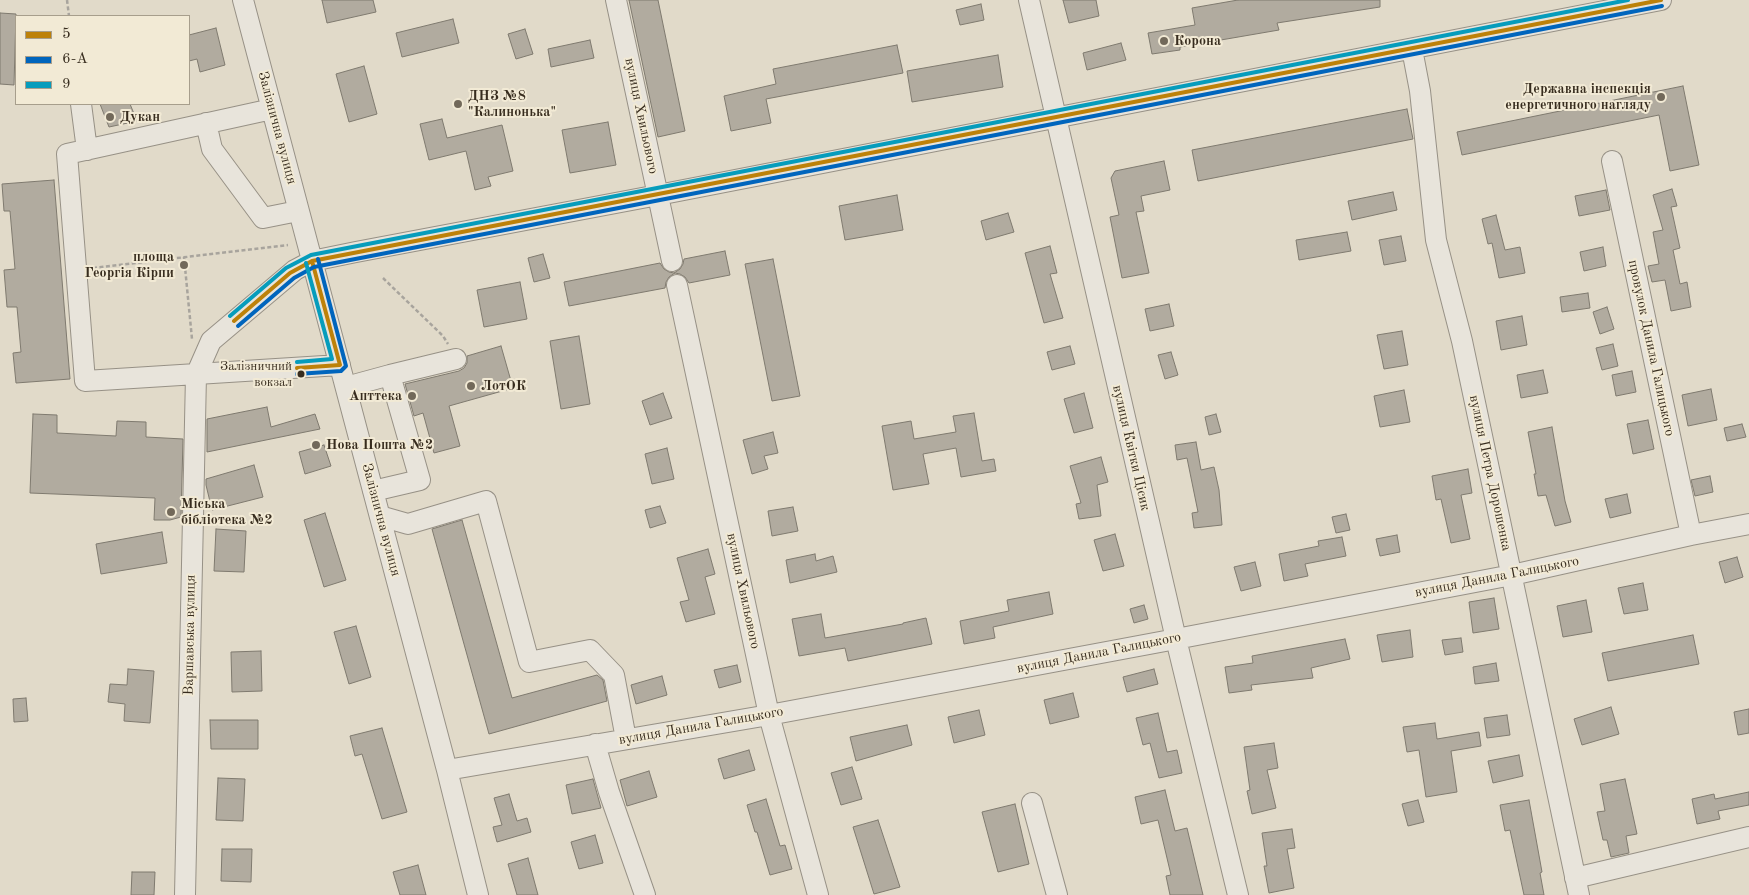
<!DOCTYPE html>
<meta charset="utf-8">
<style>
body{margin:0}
#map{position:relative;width:1749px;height:895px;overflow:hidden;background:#e1dac9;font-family:"Old Standard TT",serif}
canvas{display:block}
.legend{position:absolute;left:15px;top:15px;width:175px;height:90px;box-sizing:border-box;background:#f2ead5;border:1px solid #a79e8c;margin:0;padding:6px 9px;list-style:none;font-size:15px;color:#372c1e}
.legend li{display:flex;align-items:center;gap:10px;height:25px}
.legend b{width:25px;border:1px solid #a79e8c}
</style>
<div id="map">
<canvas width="1749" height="895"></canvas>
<ul class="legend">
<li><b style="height:6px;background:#bd8109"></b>5</li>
<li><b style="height:6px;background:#0065bd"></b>6-А</li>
<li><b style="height:6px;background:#069cbc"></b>9</li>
</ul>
</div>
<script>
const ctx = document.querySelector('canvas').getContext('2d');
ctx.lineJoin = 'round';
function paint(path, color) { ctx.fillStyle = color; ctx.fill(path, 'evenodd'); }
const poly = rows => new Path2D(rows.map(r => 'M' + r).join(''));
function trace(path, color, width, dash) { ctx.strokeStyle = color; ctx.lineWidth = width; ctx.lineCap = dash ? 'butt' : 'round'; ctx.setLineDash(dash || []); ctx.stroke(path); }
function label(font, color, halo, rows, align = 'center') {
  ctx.font = font + ' "Old Standard TT",serif'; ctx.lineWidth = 4; ctx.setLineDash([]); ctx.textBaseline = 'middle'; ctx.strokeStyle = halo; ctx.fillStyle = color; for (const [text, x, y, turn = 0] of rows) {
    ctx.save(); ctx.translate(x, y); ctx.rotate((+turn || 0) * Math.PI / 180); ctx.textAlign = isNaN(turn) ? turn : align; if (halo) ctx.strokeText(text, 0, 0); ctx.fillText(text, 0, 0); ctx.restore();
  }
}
const building = poly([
 [322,0,373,0,376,12,327,23,322,0],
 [629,0,658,0,685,131,658,137,629,0],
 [1063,0,1096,0,1099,16,1069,23,1063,0],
 [1238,0,1380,0,1380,7,1277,23,1279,30,1180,47,1180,50,1152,54,1148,33,1195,25,1192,8,1238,0],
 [981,4,984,20,960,25,956,10,981,4],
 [0,13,16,14,14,85,0,84,0,13],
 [453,19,459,43,402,57,396,33,453,19],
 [216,28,225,65,200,72,197,59,189,61,189,35,216,28],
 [525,29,533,54,516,59,508,34,525,29],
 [590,40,594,58,551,67,548,49,590,40],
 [1121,43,1126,60,1087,70,1083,53,1121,43],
 [897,45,903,73,766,99,771,123,731,131,724,96,776,84,773,69,897,45],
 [998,55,1003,87,912,102,907,71,998,55],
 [364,66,377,114,349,122,336,74,364,66],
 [1683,86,1699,165,1670,171,1659,115,1462,155,1457,132,1683,86],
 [100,104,130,104,137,121,109,127,100,104],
 [1407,109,1413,139,1198,181,1192,150,1407,109],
 [442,119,447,138,502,125,513,171,488,177,491,186,475,190,466,151,429,160,420,124,442,119],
 [608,122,616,165,570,173,562,130,608,122],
 [1164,161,1170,190,1141,196,1144,211,1136,212,1149,273,1122,278,1110,217,1119,215,1111,178,1115,171,1164,161],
 [54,180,70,379,16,383,13,353,21,352,17,307,7,307,4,270,15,269,10,211,4,211,2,184,54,180],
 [1672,189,1677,206,1671,207,1680,248,1673,250,1680,284,1687,282,1691,307,1671,311,1665,280,1652,282,1648,266,1659,264,1653,232,1663,230,1653,195,1672,189],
 [1606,190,1610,210,1579,216,1575,196,1606,190],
 [1393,192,1397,210,1352,220,1348,201,1393,192],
 [897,195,903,230,845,240,839,206,897,195],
 [1008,213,1014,232,986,240,981,221,1008,213],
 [1496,215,1505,250,1520,247,1525,273,1499,278,1492,243,1488,244,1482,219,1496,215],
 [1347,232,1351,251,1299,260,1296,240,1347,232],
 [1401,236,1406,261,1384,265,1379,240,1401,236],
 [1050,246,1057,273,1050,274,1063,318,1044,323,1025,253,1050,246],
 [1603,247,1606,266,1584,271,1580,252,1603,247],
 [725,251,730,275,689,283,685,277,680,274,675,273,669,277,666,282,665,288,569,306,564,282,660,263,664,269,669,272,674,273,680,269,683,264,684,259,725,251],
 [543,254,550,278,534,282,528,258,543,254],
 [773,259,800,396,772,401,745,264,773,259],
 [520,282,527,319,484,327,477,290,520,282],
 [1588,293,1590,308,1562,312,1560,297,1588,293],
 [1169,304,1174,326,1150,331,1145,309,1169,304],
 [1607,307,1614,329,1600,334,1593,312,1607,307],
 [1522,316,1527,345,1501,350,1496,321,1522,316],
 [1402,331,1408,365,1384,369,1377,335,1402,331],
 [579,336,590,404,561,409,550,341,579,336],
 [1613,344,1618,366,1602,370,1596,348,1613,344],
 [501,346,513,388,449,406,460,446,434,453,423,413,414,416,405,384,459,371,464,368,467,363,467,356,501,346],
 [1070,346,1075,364,1052,370,1047,352,1070,346],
 [1171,352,1178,375,1165,379,1158,355,1171,352],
 [1543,370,1548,393,1521,398,1517,375,1543,370],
 [1632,371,1636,392,1616,396,1612,375,1632,371],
 [1711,389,1717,420,1688,426,1682,395,1711,389],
 [1404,390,1410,422,1380,427,1374,396,1404,390],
 [663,393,672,418,650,425,642,401,663,393],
 [1084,393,1093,428,1074,433,1064,399,1084,393],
 [267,407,271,427,315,414,320,429,207,452,207,419,267,407],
 [974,413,982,461,994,459,996,471,961,477,956,448,923,454,929,484,893,490,882,426,911,421,914,439,956,432,953,416,974,413],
 [33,414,57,415,57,433,116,436,117,421,146,422,146,437,183,439,181,517,170,520,154,520,155,498,30,493,33,414],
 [1216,414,1221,432,1209,435,1205,417,1216,414],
 [1648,420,1654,449,1633,454,1627,424,1648,420],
 [1742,424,1746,437,1727,441,1724,428,1742,424],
 [1552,427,1565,501,1571,522,1555,526,1546,495,1538,496,1534,474,1536,474,1528,432,1552,427],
 [773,432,778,453,764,456,768,469,752,474,743,440,773,432],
 [1196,442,1201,470,1214,467,1219,490,1222,525,1194,528,1192,513,1198,512,1187,458,1177,460,1175,445,1196,442],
 [324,445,331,466,305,474,299,452,324,445],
 [667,448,674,479,652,484,645,454,667,448],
 [1101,457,1108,482,1097,485,1101,516,1079,519,1076,504,1081,503,1070,466,1101,457],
 [254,465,263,497,212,510,206,485,206,479,254,465],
 [1468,469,1472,493,1461,495,1470,539,1451,543,1441,499,1436,500,1432,476,1468,469],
 [1710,476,1713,492,1695,496,1691,480,1710,476],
 [1627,494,1631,513,1610,518,1605,499,1627,494],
 [660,506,666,523,650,528,645,510,660,506],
 [793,507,798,531,772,536,768,511,793,507],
 [325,513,346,580,324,587,304,520,325,513],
 [1346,514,1350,530,1336,533,1332,517,1346,514],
 [462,520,512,698,597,675,603,680,607,701,489,734,432,529,462,520],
 [216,529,246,531,244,572,214,571,216,529],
 [162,532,167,563,101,574,96,544,162,532],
 [1115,534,1124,566,1103,571,1094,540,1115,534],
 [1397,535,1400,552,1380,556,1376,539,1397,535],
 [1342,537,1346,556,1305,564,1308,576,1284,581,1279,554,1319,546,1318,541,1342,537],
 [708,549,715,574,705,577,715,614,686,622,680,602,689,600,677,558,708,549],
 [815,554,816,561,833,556,837,572,790,583,786,560,815,554],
 [1737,557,1743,577,1725,583,1719,562,1737,557],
 [1255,562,1261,586,1241,591,1234,567,1255,562],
 [1643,583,1648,610,1624,614,1618,588,1643,583],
 [1049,592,1053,614,993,627,995,638,964,644,960,621,1009,611,1007,600,1049,592],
 [1494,598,1499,629,1473,633,1469,602,1494,598],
 [1586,600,1592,632,1563,637,1557,606,1586,600],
 [1144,605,1148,619,1134,623,1130,609,1144,605],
 [821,614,825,638,903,624,903,623,926,618,932,644,848,661,845,648,799,656,792,619,821,614],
 [356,626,371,677,349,684,334,632,356,626],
 [1410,630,1413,657,1382,662,1377,635,1410,630],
 [1693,635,1699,664,1608,681,1602,653,1693,635],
 [1461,638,1463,652,1445,655,1442,640,1461,638],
 [1345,639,1350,659,1311,668,1313,678,1251,685,1252,690,1229,693,1225,667,1253,663,1252,656,1345,639],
 [261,651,262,691,232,692,231,652,261,651],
 [1496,663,1499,681,1475,684,1473,667,1496,663],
 [737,665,741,682,719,688,714,670,737,665],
 [128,669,154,671,150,723,124,721,125,704,108,702,110,684,127,685,128,669],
 [1154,669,1158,684,1127,692,1123,677,1154,669],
 [662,676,667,695,636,704,631,685,662,676],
 [1073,693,1079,717,1050,724,1044,700,1073,693],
 [26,698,28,721,14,722,13,699,26,698],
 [1611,707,1619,734,1582,745,1574,719,1611,707],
 [1749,709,1749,733,1738,735,1734,712,1749,709],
 [979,710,985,735,954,743,948,717,979,710],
 [1158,713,1167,752,1177,750,1182,773,1159,778,1150,743,1143,745,1136,718,1158,713],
 [1507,715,1510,735,1487,738,1484,718,1507,715],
 [210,720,258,720,258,749,211,749,210,720],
 [1435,723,1437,739,1479,732,1481,746,1451,751,1457,792,1426,797,1419,750,1407,752,1403,727,1435,723],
 [907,725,912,745,856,761,850,737,907,725],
 [382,728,407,812,382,819,362,754,355,756,350,736,382,728],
 [1274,743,1278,768,1267,770,1276,808,1252,814,1247,791,1250,790,1244,747,1274,743],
 [749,750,755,770,724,779,718,759,749,750],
 [1519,755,1523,776,1493,783,1488,761,1519,755],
 [852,767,862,799,841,805,831,773,852,767],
 [649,771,657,797,627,806,620,780,649,771],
 [218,778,245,779,243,821,216,820,218,778],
 [593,779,601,808,572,814,566,785,593,779],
 [1625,779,1637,834,1626,836,1629,853,1611,857,1607,840,1603,840,1597,812,1605,811,1600,784,1625,779],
 [1165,790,1175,831,1187,828,1203,895,1170,895,1166,876,1171,875,1158,820,1141,824,1135,797,1165,790],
 [1749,792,1749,805,1718,811,1720,819,1697,824,1692,799,1714,794,1715,799,1749,792],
 [509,794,517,821,527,818,531,832,497,842,493,827,502,825,494,798,509,794],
 [766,799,780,846,785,845,792,869,770,875,757,832,755,832,747,805,766,799],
 [1418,800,1424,822,1408,826,1402,804,1418,800],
 [1529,800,1542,872,1540,873,1544,895,1524,895,1510,830,1505,831,1500,805,1529,800],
 [1015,804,1029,864,998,872,982,812,1015,804],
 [878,820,900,887,874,894,853,827,878,820],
 [1292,829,1295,848,1287,849,1294,888,1269,893,1264,866,1267,866,1262,833,1292,829],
 [595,835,603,863,579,869,571,842,595,835],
 [222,849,252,849,251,882,221,881,222,849],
 [528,858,538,895,517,895,508,864,528,858],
 [418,865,426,895,400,895,393,872,418,865],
 [132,872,155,872,154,895,131,895,132,872]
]);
const path = poly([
 [67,0,69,16],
 [184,257,192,339],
 [93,268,288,245],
 [383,278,443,336,448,344]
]);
const minor = poly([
 [243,0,447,770,478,895],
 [616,0,672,261],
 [1029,0,1176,639,1238,895],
 [1412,49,1420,91,1436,240,1462,341,1579,895],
 [81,104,87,150],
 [272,109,67,154,85,381,340,365],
 [206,123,212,149,263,218,298,211],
 [1612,161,1691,535],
 [677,285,769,715,818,895],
 [346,387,390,375],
 [373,491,420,480,390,375,456,359],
 [380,516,408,524,486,501,529,662,590,650,614,675,626,739],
 [595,744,609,792,645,895],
 [447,770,769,715,1176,639,1512,575,1691,535,1749,524],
 [1032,803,1057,895],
 [1575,878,1749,837],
 [185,895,196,375,211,341,295,270,312,261,356,252,658,195,1661,0]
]);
const bus1 = poly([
 [234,321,290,273,312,261,1661,0],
 [297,368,340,365,312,261]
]);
const bus2 = poly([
 [238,326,294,278,314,267,1662,6],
 [297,374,341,371,346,366,318,259]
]);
const bus3 = poly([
 [230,316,286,268,311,255,1628,0],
 [297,362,332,359,306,263]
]);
const markers = [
 [1164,41,5,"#72695a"],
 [1661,97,5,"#72695a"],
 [458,104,5,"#72695a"],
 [110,117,5,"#72695a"],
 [184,265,5,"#72695a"],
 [301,374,4.5,"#372c1e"],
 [471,386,5,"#72695a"],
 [412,396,5,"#72695a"],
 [316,445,5,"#72695a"],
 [171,512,5,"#72695a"]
];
const busNames = [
 ["Залізничний",292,367],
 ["вокзал",292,383]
];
const poiNames = [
 ["Корона",1174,41],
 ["Державна інспекція",1651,89,"right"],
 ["енергетичного нагляду",1651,105,"right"],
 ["ДНЗ №8",468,96],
 ["\"Калинонька\"",468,112],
 ["Дукан",120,117],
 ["площа",174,257,"right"],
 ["Георгія Кірпи",174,273,"right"],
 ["ЛотОК",481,386],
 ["Апттека",402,396,"right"],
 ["Нова Пошта №2",326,445],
 ["Міська",181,504],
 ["бібліотека №2",181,520]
];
const streetNames = [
 ["вулиця Хвильового",641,116,78],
 ["Залізнична вулиця",277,128,75],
 ["провулок Данила Галицького",1651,348,78],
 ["вулиця Квітки Цісик",1131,448,77],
 ["вулиця Петра Дорошенка",1490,473,78],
 ["Залізнична вулиця",381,520,75],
 ["вулиця Данила Галицького",1497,577,-11],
 ["вулиця Хвильового",743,591,78],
 ["Варшавська вулиця",190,635,-89],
 ["вулиця Данила Галицького",1099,653,-11],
 ["вулиця Данила Галицького",701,726,-10]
];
paint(building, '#b1ab9f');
trace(building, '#7f7a6f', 1);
trace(minor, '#979186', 22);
trace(path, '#a8a49d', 2.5, [4, 2.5]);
trace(minor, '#e8e4db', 20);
trace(bus1, '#bd8109', 4);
trace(bus2, '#0065bd', 4);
trace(bus3, '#069cbc', 4);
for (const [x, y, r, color] of markers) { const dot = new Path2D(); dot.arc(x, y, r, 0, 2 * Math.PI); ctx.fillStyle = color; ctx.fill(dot); trace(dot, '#f2ead5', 2); }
label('13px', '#372c1e', '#f2ead5', busNames, 'right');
label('bold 14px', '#372c1e', '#f2ead5', poiNames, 'left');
label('14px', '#372c1e', '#f2ead5', streetNames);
</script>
